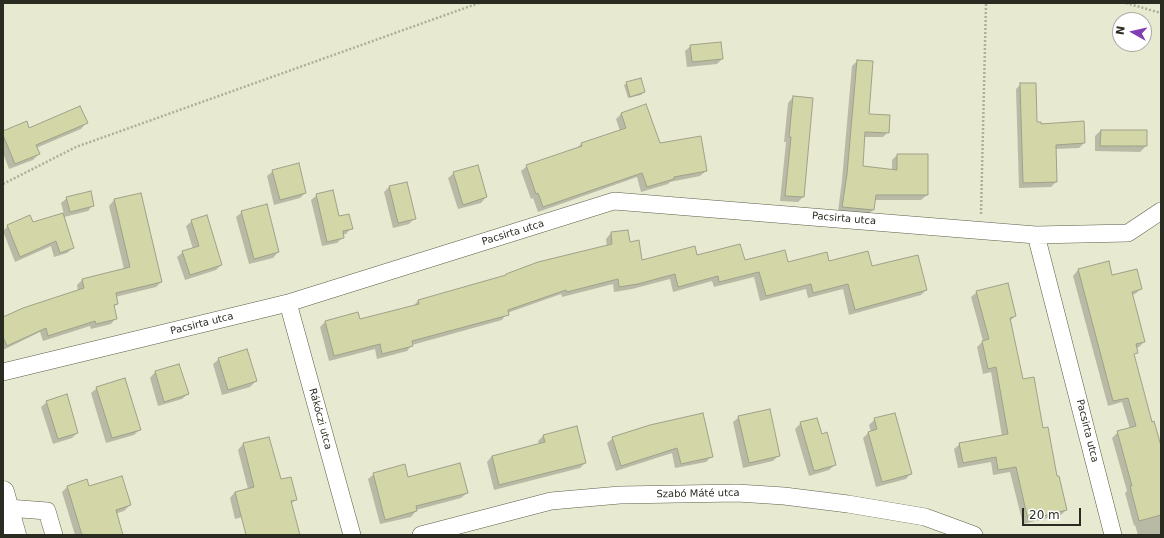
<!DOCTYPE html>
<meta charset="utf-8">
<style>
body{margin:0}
#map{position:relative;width:1164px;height:538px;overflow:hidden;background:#e7e9d0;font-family:"DejaVu Sans",sans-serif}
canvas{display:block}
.frame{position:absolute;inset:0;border:4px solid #2a2b21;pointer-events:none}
.north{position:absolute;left:1112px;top:12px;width:40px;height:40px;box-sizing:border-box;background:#fff;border:1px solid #aaaaa6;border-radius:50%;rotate:278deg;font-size:11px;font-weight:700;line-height:16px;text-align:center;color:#2a2b21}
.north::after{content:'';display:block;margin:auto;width:14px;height:18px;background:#823fb3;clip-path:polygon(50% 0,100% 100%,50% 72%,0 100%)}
.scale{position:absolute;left:1022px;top:508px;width:59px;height:18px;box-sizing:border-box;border:2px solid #2a2b21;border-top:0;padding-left:5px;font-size:12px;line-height:14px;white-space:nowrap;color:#2a2b21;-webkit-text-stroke:3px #fff;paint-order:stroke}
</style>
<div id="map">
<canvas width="1164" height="538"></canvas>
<div class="frame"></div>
<div class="north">N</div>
<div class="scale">20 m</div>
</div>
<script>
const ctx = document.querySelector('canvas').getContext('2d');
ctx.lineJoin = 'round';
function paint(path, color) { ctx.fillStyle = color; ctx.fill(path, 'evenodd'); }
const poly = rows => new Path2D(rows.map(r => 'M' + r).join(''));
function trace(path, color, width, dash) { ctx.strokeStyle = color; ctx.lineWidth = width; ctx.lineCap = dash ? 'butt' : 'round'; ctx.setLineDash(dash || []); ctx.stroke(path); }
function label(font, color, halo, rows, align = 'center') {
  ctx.font = font + ' "DejaVu Sans",sans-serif'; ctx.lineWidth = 4; ctx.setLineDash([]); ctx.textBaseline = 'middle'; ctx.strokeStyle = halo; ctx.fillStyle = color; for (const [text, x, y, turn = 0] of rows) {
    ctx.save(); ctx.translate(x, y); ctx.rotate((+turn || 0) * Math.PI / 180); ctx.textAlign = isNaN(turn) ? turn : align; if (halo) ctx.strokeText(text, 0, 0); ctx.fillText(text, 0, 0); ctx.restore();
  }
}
const shadow = poly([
 [691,46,722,59,717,64,687,67,685,51],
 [857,61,868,115,888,132,883,137,864,137,861,166,892,170,892,160,897,155,927,195,921,200,874,200,873,210,867,215,838,212,842,180,852,66],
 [627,83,644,92,641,95,628,98,624,85],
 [1021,84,1036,123,1084,143,1079,148,1055,149,1056,182,1051,187,1019,188,1016,89],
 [793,97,803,197,798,202,780,201,786,142,784,142,788,103],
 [621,114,659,144,706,171,700,176,670,182,668,184,641,192,637,177,538,212,533,198,531,199,521,171,527,166,576,149,581,144,620,131,616,119],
 [86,123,81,129,36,148,39,154,33,160,9,169,3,153,3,132],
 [1101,130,1146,131,1146,146,1140,152,1095,151,1095,136],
 [273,171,305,193,300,198,274,205,267,176],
 [454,173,486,197,481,203,458,209,448,178],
 [389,187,415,218,409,224,393,228,384,192],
 [317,195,338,217,351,228,346,234,342,235,343,237,337,243,322,246,311,200],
 [67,198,93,205,88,211,64,217,73,248,67,253,54,257,51,246,15,262,3,231,8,226,33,224,64,214,61,203],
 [114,200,161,282,156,287,115,297,117,304,113,307,116,318,111,324,91,329,90,326,43,341,40,332,3,350,3,318,78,291,77,285,82,280,124,269,109,206],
 [242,212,278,252,273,258,249,264,236,217],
 [192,221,221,265,216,270,185,280,177,257,183,252,193,249,186,226],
 [627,231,629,243,642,261,697,257,744,261,787,263,828,262,871,268,926,290,921,295,849,315,843,289,808,298,806,289,760,301,754,277,714,287,712,281,673,292,670,279,632,289,614,292,613,284,562,297,561,294,507,313,502,320,412,345,407,351,377,359,375,349,329,361,320,327,326,321,359,320,413,306,418,301,607,247,606,239,611,233],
 [1108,262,1112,276,1141,289,1135,294,1132,295,1144,342,1139,347,1136,348,1137,352,1133,356,1151,423,1161,449,1161,535,1138,535,1135,525,1134,526,1125,493,1127,491,1112,438,1118,432,1130,429,1122,402,1108,406,1073,276,1078,270],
 [977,292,1015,316,1010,321,1022,380,1042,429,1066,510,1061,515,1023,524,1010,472,993,475,991,462,958,468,954,449,960,444,1002,436,991,372,983,374,977,347,983,341,971,297],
 [219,359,256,381,250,387,222,395,213,364],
 [179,365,188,394,182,399,158,406,150,378,155,372],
 [97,388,140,429,134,435,106,443,91,393],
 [47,402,77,433,72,438,53,444,41,407],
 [739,417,779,455,773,461,743,468,733,422],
 [875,419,911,473,906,479,876,487,863,438,868,433,871,432,869,425],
 [801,423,821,435,835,465,829,470,809,476,795,429],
 [650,426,712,456,706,462,675,468,672,453,616,471,607,443,613,438],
 [543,436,585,463,580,468,494,490,487,462,492,456,539,444,538,441],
 [269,438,280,481,296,499,291,504,299,535,253,535,246,516,235,519,230,498,235,492,248,489,238,450,243,444],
 [374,474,408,478,467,493,461,498,416,510,416,511,411,517,380,524,368,479],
 [67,487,130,505,124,511,115,514,122,535,75,535,62,492]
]);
const building = poly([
 [721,42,723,59,692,62,690,45,721,42],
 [857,60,873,61,869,114,890,115,889,133,865,132,863,166,897,170,897,154,928,154,928,195,876,195,874,210,842,207,847,174,857,60],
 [641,78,645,92,630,97,626,82,641,78],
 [1020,83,1036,83,1037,122,1041,122,1041,124,1084,121,1085,143,1056,145,1057,182,1023,183,1020,83],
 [793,96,813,98,804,197,785,196,791,137,789,137,793,96],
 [646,104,660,143,701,136,707,171,674,177,674,179,647,187,642,173,543,207,538,193,536,194,526,165,582,146,581,143,626,128,621,113,646,104],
 [80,106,88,123,36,145,40,154,15,164,3,135,3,131,27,121,29,128,80,106],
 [1101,130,1147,130,1147,146,1100,146,1101,130],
 [299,163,306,193,280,200,272,170,299,163],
 [478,165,487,197,463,205,453,172,478,165],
 [407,182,416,219,398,223,389,186,407,182],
 [333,190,339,216,349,214,353,229,343,231,344,238,327,242,316,194,333,190],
 [91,191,94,206,70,212,66,197,91,191],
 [141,193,162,282,116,293,118,304,114,305,117,319,96,324,95,321,48,336,46,328,7,346,3,337,3,317,23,308,84,288,82,279,130,267,114,199,141,193],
 [267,204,279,252,254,259,241,211,267,204],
 [63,213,74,248,60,253,56,241,20,257,7,225,30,215,33,222,63,213],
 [207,215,222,265,190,275,182,251,199,246,191,220,207,215],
 [628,230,630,242,639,240,642,260,695,246,697,255,740,244,745,260,785,250,788,262,827,252,829,261,868,251,872,266,918,255,927,290,855,310,848,284,813,293,811,284,766,296,759,272,719,282,718,276,678,287,675,274,638,284,619,287,618,279,567,292,566,290,508,310,509,315,412,341,413,346,382,354,380,344,334,356,325,321,358,312,360,319,419,304,418,300,506,275,506,274,538,262,612,244,611,232,628,230],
 [1109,261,1112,275,1137,269,1142,289,1132,292,1145,342,1136,344,1138,353,1134,354,1152,422,1154,421,1161,446,1161,515,1139,521,1130,486,1132,486,1117,431,1136,426,1128,398,1113,401,1078,269,1109,261],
 [1008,283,1016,316,1010,318,1023,379,1034,377,1043,428,1048,427,1057,476,1059,476,1067,510,1028,520,1016,467,998,470,996,457,963,463,959,443,1008,434,996,367,988,369,982,341,989,339,976,291,1008,283],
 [247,349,257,381,228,390,218,358,247,349],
 [179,364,189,394,164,402,155,371,179,364],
 [125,378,141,430,112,438,96,387,125,378],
 [67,394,78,433,58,439,46,401,67,394],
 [770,409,780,456,749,463,738,416,770,409],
 [703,413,713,457,681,464,677,448,621,466,612,437,650,425,703,413],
 [895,413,912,474,882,482,868,432,877,429,874,418,895,413],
 [817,418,822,434,827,432,836,465,814,471,800,422,817,418],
 [577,426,586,463,499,485,492,456,545,442,543,435,577,426],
 [269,437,281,479,291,477,297,500,291,501,300,535,246,535,235,492,254,487,243,443,269,437],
 [460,463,468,493,416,506,417,511,385,520,373,473,405,464,408,477,460,463],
 [122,476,131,505,116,510,123,535,82,535,67,486,87,479,89,486,122,476]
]);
const path = poly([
 [1126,3,1161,13],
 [3,184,76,147,479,3],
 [981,214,986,3]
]);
const street = poly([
 [1036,235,1113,535],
 [288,303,352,535],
 [3,372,288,303,614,201,1036,235,1128,233,1161,211],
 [8,508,47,511,54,535],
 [421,535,551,501,620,495,737,493,784,496,848,504,925,517,974,535]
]);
const secondary = poly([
 [3,492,15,535]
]);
const streetNames = [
 ["Pacsirta utca",844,219,5],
 ["Pacsirta utca",513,233,-17],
 ["Pacsirta utca",202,324,-14],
 ["Rákóczi utca",320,419,75],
 ["Pacsirta utca",1087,431,76],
 ["Szabó Máté utca",698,494,-1]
];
paint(shadow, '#0003');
paint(building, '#d3d6a7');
trace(building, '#9fa189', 1);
trace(street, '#5d5f49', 18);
trace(secondary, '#5d5f49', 23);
trace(path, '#adaf9a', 2.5, [2, 2]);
trace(street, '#fff', 17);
trace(secondary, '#fff', 22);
label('10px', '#2a2b21', '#fff', streetNames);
</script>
